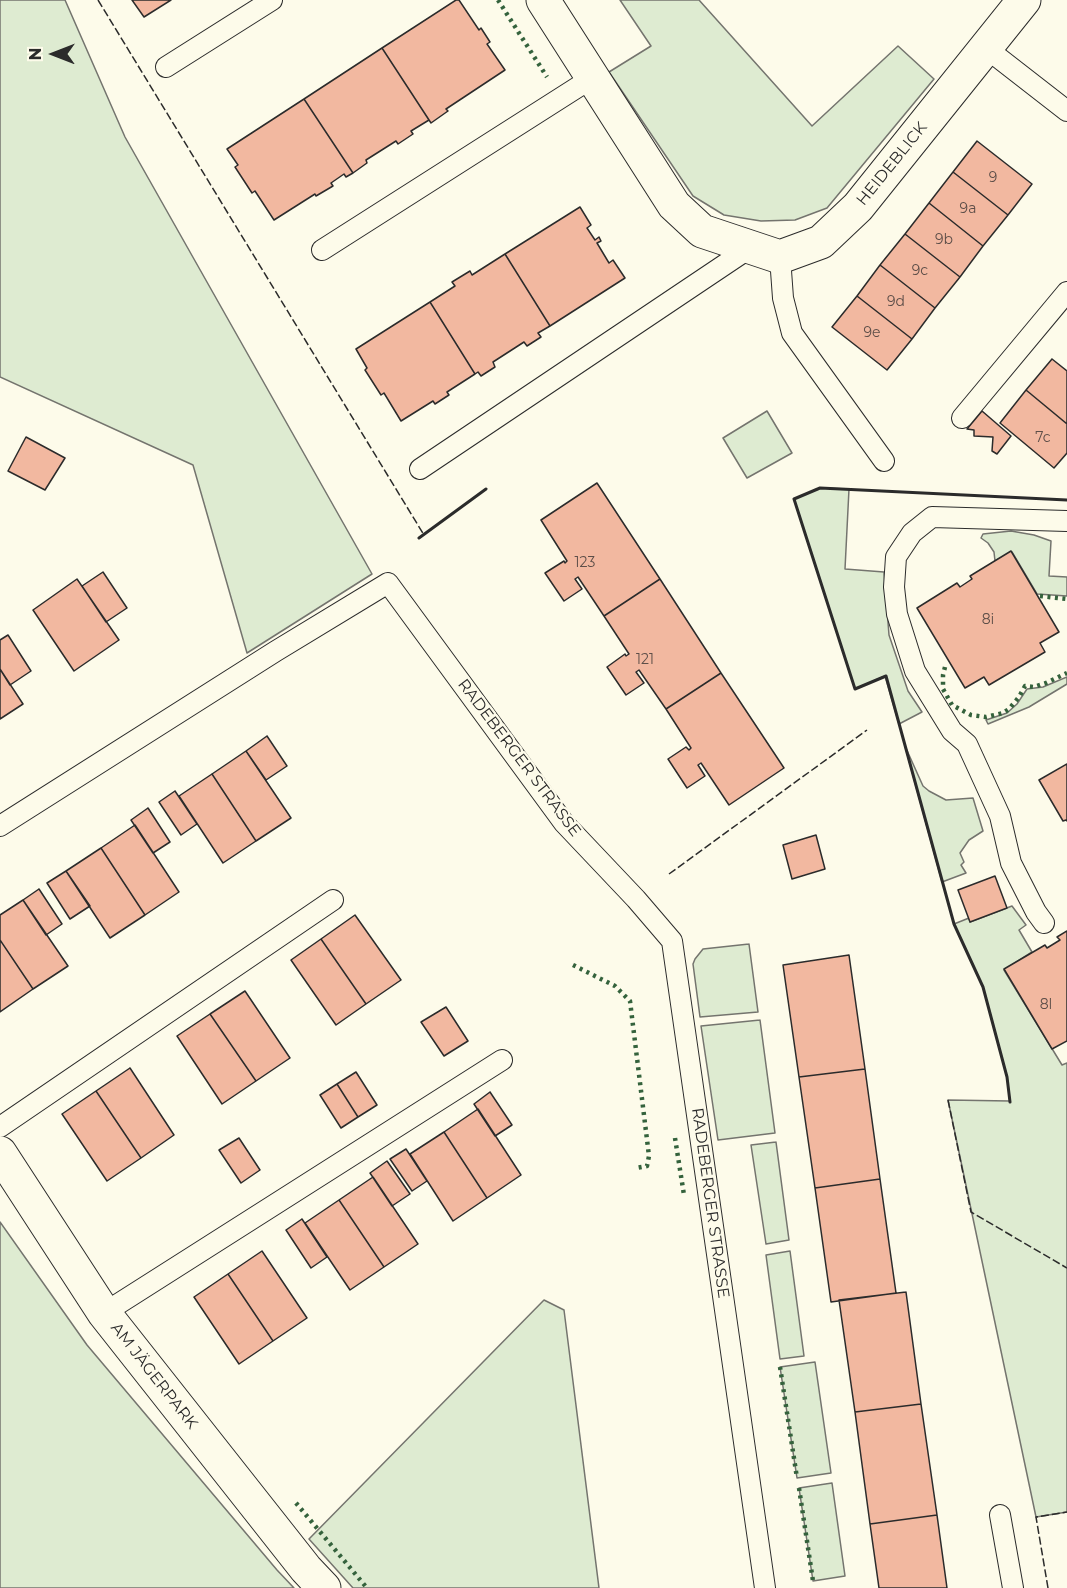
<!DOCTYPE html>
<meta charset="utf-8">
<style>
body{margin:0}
#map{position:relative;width:1067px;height:1588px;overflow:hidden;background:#fdfbea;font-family:Montserrat,sans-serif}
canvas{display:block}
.north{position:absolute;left:24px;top:24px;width:60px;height:60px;-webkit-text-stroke:4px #fdfbea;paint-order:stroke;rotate:270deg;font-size:16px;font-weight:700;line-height:24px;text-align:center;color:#2b2b2b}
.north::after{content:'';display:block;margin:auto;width:21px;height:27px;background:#2b2b2b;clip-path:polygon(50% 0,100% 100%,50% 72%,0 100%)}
</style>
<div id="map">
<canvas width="1067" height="1588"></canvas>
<div class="north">N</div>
</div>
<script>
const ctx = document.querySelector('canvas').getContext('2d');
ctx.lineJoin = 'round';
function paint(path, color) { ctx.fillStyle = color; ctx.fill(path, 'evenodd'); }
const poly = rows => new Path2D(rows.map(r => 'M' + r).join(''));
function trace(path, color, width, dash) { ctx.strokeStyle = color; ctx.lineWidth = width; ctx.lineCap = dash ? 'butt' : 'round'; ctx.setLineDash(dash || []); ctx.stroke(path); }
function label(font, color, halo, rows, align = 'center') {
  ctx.font = font + ' Montserrat,sans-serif'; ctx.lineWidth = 4.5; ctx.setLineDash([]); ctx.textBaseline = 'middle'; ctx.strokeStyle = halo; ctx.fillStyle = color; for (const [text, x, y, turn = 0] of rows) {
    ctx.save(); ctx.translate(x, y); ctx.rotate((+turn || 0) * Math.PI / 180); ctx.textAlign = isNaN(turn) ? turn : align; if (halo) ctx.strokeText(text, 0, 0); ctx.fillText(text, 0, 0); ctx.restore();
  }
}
const green = poly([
 [0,0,65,0,125,137,372,574,247,653,193,465,0,377,0,0],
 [620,0,699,0,812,126,898,46,934,79,827,208,795,220,761,221,724,215,693,196,609,72,651,46,620,0],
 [767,411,792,453,747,478,723,438,767,411],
 [820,488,849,489,845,569,884,572,889,635,908,691,922,712,899,724,885,676,855,689,794,499,820,488],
 [1011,531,1034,535,1051,541,1049,576,1067,577,1067,596,1037,594,1012,552,995,561,994,552,988,543,981,538,983,534,1011,531],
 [1067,677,1067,684,1029,707,988,724,986,720,1007,713,1017,704,1027,689,1043,687,1067,677],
 [905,746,923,786,929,791,946,800,973,798,983,831,969,840,960,853,964,862,961,865,966,873,942,882,905,746],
 [1012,906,1026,925,1019,930,1032,952,1004,970,1062,1065,1067,1063,1067,1512,1036,1517,948,1100,1010,1101,1007,1077,983,987,954,924,969,918,970,922,1012,906],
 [749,944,758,1012,700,1017,693,964,695,959,703,949,749,944],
 [760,1020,775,1133,718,1140,701,1026,760,1020],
 [776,1142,789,1240,766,1244,751,1145,776,1142],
 [0,1222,87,1345,277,1570,294,1588,0,1588,0,1222],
 [790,1251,804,1356,780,1359,766,1255,790,1251],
 [544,1300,564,1310,599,1588,353,1588,309,1539,544,1300],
 [815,1362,831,1473,797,1478,780,1367,815,1362],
 [832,1483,845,1576,813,1581,799,1488,832,1483]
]);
const building = poly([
 [132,0,171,0,144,17,132,0],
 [456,0,459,0,479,30,481,28,490,42,487,44,505,70,446,109,448,111,431,123,382,48,456,0],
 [382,48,429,120,411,131,413,134,398,144,396,141,366,160,367,163,353,173,304,99,382,48],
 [304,99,353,173,346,177,344,174,331,183,333,186,316,196,315,194,274,220,255,191,252,193,235,167,238,165,227,149,304,99],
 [977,141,1032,184,1008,215,953,172,977,141],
 [953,172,1008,215,983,246,929,203,953,172],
 [929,203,983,246,960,277,905,234,929,203],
 [580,207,591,225,587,228,595,240,599,237,601,241,597,243,609,263,613,260,625,278,550,326,505,254,580,207],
 [905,234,960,277,935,308,880,265,905,234],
 [505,254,550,326,538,333,541,337,527,346,524,342,493,362,495,367,481,376,478,372,475,374,430,302,455,286,452,282,470,271,472,275,505,254],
 [880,265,935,308,912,339,857,296,880,265],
 [857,296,912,339,887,370,832,327,857,296],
 [430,302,475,374,447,392,449,395,435,404,433,401,401,421,384,393,381,395,365,370,367,368,356,349,430,302],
 [1052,359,1067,371,1067,424,1026,390,1052,359],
 [1026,390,1067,424,1067,453,1054,468,1000,423,1026,390],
 [982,411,1011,436,997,454,992,451,993,437,974,436,974,430,967,429,982,411],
 [26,437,65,458,45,490,8,471,26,437],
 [597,483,660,579,604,616,578,577,575,579,582,589,564,601,545,573,564,561,565,563,567,561,541,520,597,483],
 [1011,551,1059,632,1040,643,1045,652,989,685,984,677,965,688,917,608,957,583,960,587,972,579,970,576,1011,551],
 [103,572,127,608,106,622,82,586,103,572],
 [77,579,119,640,74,671,33,610,77,579],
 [660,579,721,673,666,709,639,670,636,672,644,683,626,695,607,667,625,654,626,656,629,654,604,616,660,579],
 [8,635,31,671,10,685,0,669,0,640,8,635],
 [0,669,23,704,0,719,0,669],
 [721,673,784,768,729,805,701,763,698,765,705,776,687,788,668,759,686,747,689,750,691,748,666,709,721,673],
 [267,736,287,766,266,780,246,751,267,736],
 [246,751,291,818,256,841,212,774,246,751],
 [1067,764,1067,821,1066,820,1063,821,1039,780,1067,764],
 [212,774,256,841,223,863,179,796,212,774],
 [175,791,197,824,181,835,159,802,175,791],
 [148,808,170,842,153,853,131,820,148,808],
 [135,825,179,892,145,915,101,848,135,825],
 [816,835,825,869,792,879,783,845,816,835],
 [101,848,145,915,110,938,66,871,101,848],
 [66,871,90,906,70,919,47,883,66,871],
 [995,876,1007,908,970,922,958,890,995,876],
 [39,889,62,924,46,935,23,900,39,889],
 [23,900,68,966,33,989,0,940,0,915,23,900],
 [355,915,401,980,366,1004,321,939,355,915],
 [1067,931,1067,1041,1052,1049,1004,969,1045,945,1047,948,1060,940,1057,937,1067,931],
 [321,939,366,1004,336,1025,291,960,321,939],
 [0,940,33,989,0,1012,0,940],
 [849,955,865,1069,799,1077,783,965,849,955],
 [245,991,290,1058,256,1081,210,1014,245,991],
 [446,1007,468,1041,444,1056,421,1022,446,1007],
 [210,1014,256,1081,222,1104,177,1036,210,1014],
 [130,1068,174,1135,141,1158,96,1091,130,1068],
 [865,1069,880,1179,815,1188,799,1077,865,1069],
 [356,1072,377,1105,358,1117,337,1084,356,1072],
 [337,1084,358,1117,341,1128,320,1095,337,1084],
 [96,1091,141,1158,107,1181,62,1114,96,1091],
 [490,1092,512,1125,495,1136,474,1104,490,1092],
 [478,1109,521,1175,487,1198,444,1132,478,1109],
 [444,1132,487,1198,453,1221,410,1154,444,1132],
 [239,1138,260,1170,241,1183,219,1150,239,1138],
 [406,1149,427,1181,412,1191,390,1159,406,1149],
 [387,1161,410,1194,392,1206,370,1173,387,1161],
 [373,1177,418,1244,384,1267,339,1200,373,1177],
 [880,1179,896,1293,831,1302,815,1188,880,1179],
 [339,1200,384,1267,350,1290,305,1223,339,1200],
 [302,1219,327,1257,311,1268,286,1230,302,1219],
 [262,1251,307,1318,273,1341,228,1274,262,1251],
 [228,1274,273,1341,239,1364,194,1297,228,1274],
 [906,1292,921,1404,855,1412,839,1300,906,1292],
 [921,1404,937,1515,870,1524,855,1412,921,1404],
 [937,1515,947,1588,879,1588,870,1524,937,1515]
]);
const service = poly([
 [986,48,1067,111],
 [166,67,272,0],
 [322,250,592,78],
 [780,257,783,298,792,333,884,461],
 [962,418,1067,292],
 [420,469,751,247],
 [0,826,276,651,388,583,564,823,636,899,672,941,765,1588],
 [1044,923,1036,912,1011,863,1000,816,967,744,952,731,915,671,897,614,894,587,896,557,912,533,932,517,1067,521],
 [0,1127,333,900],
 [104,1313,502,1060],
 [1000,1515,1013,1588]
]);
const minor = poly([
 [543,0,674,205,702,231,780,257,821,242,858,207,1024,0],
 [0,1153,104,1313,306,1569,324,1588]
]);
const hedge = poly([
 [498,0,547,77],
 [1040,596,1067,599],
 [945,667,943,675,943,689,952,705,971,715,986,717,1003,713,1009,709,1019,697,1025,686,1034,687,1046,683,1067,673],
 [573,965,615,986,630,1001,649,1156,647,1166,636,1168],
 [675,1138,684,1195],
 [780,1367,797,1478],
 [799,1488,813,1581],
 [296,1503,367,1588]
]);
const fence = poly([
 [98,0,424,535],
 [669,874,867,730],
 [948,1100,971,1212,1067,1268],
 [1048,1588,1036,1517,1067,1512]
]);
const wall = poly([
 [419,538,486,489],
 [1010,1102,1007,1077,983,987,954,924,886,676,855,689,794,499,820,488,1067,500]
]);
const numberNames = [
 ["9",993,178],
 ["9a",968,209],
 ["9b",944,240],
 ["9c",920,271],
 ["9d",896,302],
 ["9e",872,333],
 ["7c",1043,438],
 ["123",585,563],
 ["8i",988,620],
 ["121",645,660],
 ["8l",1046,1005]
];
const streetNames = [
 ["HEIDEBLICK",892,164,-51],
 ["RADEBERGER STRASSE",519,758,53],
 ["RADEBERGER STRASSE",710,1203,82],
 ["AM JÄGERPARK",154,1376,52]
];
paint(green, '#deebd1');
trace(green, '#74746e', 1.5);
paint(building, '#f2b8a0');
trace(building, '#2b2b2b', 1.5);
trace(service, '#2b2b2b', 22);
trace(minor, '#2b2b2b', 35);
trace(service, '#fdfbea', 20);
trace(minor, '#fdfbea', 33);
trace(hedge, '#34623c', 4.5, [3, 4.5]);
trace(fence, '#2b2b2b', 1.5, [8, 3]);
trace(wall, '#2b2b2b', 3);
label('14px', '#5d4e48', null, numberNames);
label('16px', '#2b2b2b', '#fdfbea', streetNames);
</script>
